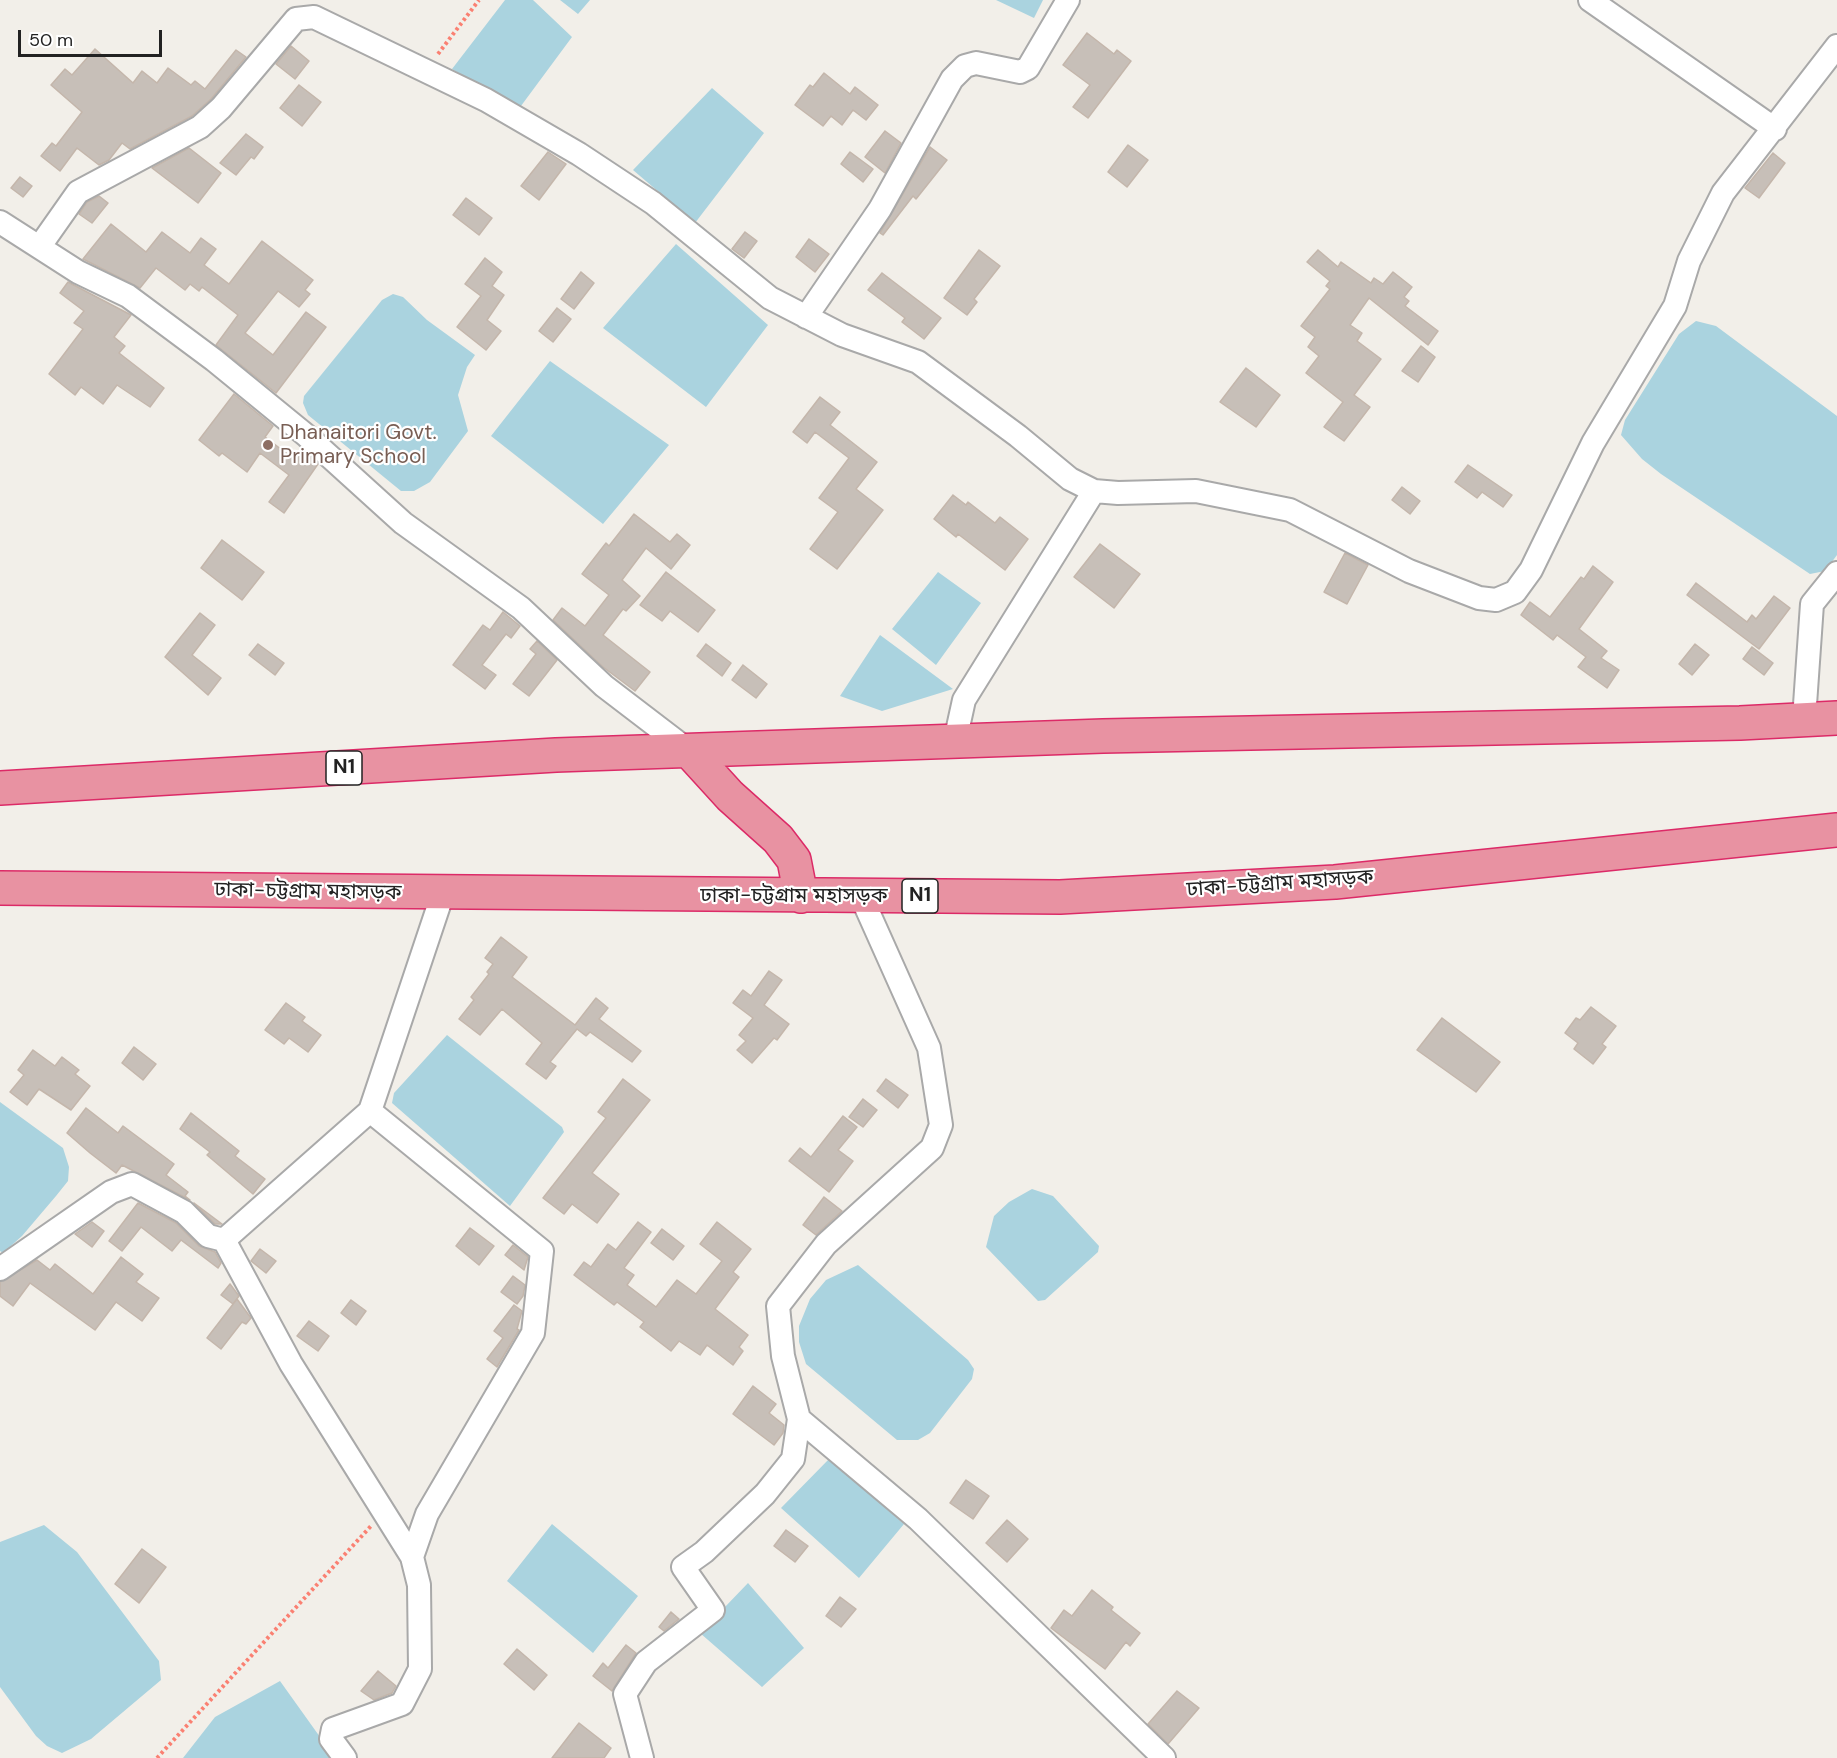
<!DOCTYPE html>
<meta charset="utf-8">
<style>
body{margin:0}
#map{position:relative;width:1837px;height:1758px;overflow:hidden;background:#f2efe9;font-family:"DM Sans",sans-serif}
canvas{display:block}
.scale{position:absolute;left:18px;top:30px;width:144px;height:27px;box-sizing:border-box;border:3px solid #222;border-top:0;padding-left:8px;font-size:18px;line-height:21px;white-space:nowrap;color:#222;-webkit-text-stroke:4px #fff;paint-order:stroke}
</style>
<div id="map">
<canvas width="1837" height="1758"></canvas>
<div class="scale">50 m</div>
</div>
<script>
const ctx = document.querySelector('canvas').getContext('2d');
ctx.lineJoin = 'round';
function paint(path, color) { ctx.fillStyle = color; ctx.fill(path, 'evenodd'); }
const poly = rows => new Path2D(rows.map(r => 'M' + r).join(''));
function trace(path, color, width, dash) { ctx.strokeStyle = color; ctx.lineWidth = width; ctx.lineCap = dash ? 'butt' : 'round'; ctx.setLineDash(dash || []); ctx.stroke(path); }
function label(font, color, halo, rows, align = 'center') {
  ctx.font = font + ' "DM Sans","Noto Sans Bengali",sans-serif'; ctx.lineWidth = 4.5; ctx.setLineDash([]); ctx.textBaseline = 'middle'; ctx.strokeStyle = halo; ctx.fillStyle = color; for (const [text, x, y, turn = 0] of rows) {
    ctx.save(); ctx.translate(x, y); ctx.rotate((+turn || 0) * Math.PI / 180); ctx.textAlign = isNaN(turn) ? turn : align; if (halo) ctx.strokeText(text, 0, 0); ctx.fillText(text, 0, 0); ctx.restore();
  }
}
const water = poly([
 [505,0,533,0,572,37,518,110,452,69],
 [560,0,590,0,578,14],
 [996,0,1043,0,1034,18],
 [712,88,764,133,695,223,633,170],
 [676,244,768,325,706,407,603,328],
 [393,294,403,297,427,320,475,355,467,367,458,395,468,431,430,482,414,491,401,491,308,415,303,403,304,396,382,300],
 [1696,321,1716,326,1837,416,1837,555,1825,571,1810,574,1661,474,1642,459,1621,435,1625,420,1679,334],
 [550,361,669,445,603,524,491,436],
 [938,572,981,603,936,665,892,629],
 [880,635,953,689,882,711,840,696],
 [447,1035,562,1127,564,1132,510,1206,392,1103,394,1093],
 [0,1102,63,1148,69,1167,68,1181,56,1196,22,1236,3,1253,0,1251],
 [1032,1189,1053,1196,1099,1246,1098,1252,1045,1300,1038,1301,986,1247,994,1216,1009,1202],
 [858,1265,968,1360,974,1369,972,1379,930,1433,918,1440,897,1440,806,1364,799,1342,799,1326,810,1299,826,1280],
 [829,1459,904,1524,859,1578,781,1508],
 [552,1524,638,1596,593,1653,507,1581],
 [44,1525,77,1552,159,1661,161,1680,91,1739,62,1753,47,1746,36,1736,0,1687,0,1542],
 [748,1583,804,1648,762,1687,700,1633],
 [280,1681,335,1758,183,1758,215,1717]
]);
const building = poly([
 [1087,33,1114,54,1117,50,1131,61,1088,118,1073,107,1090,85,1063,65,1087,33],
 [291,46,309,61,295,79,276,64,291,46],
 [95,49,133,83,142,71,157,83,168,68,191,85,195,81,205,89,236,50,246,57,211,99,192,116,130,149,122,143,109,160,99,165,77,148,60,171,41,156,52,143,56,146,82,112,51,85,65,69,72,75,95,49],
 [824,73,850,94,855,87,878,105,866,120,853,110,842,125,831,116,823,126,795,105,810,85,813,87,824,73],
 [299,85,321,102,302,126,280,108,299,85],
 [885,131,901,143,885,173,865,157,885,131],
 [246,134,263,147,254,159,251,157,236,175,220,163,246,134],
 [1128,145,1148,160,1127,187,1108,172,1128,145],
 [930,147,947,160,916,199,913,196,883,235,880,233,930,147],
 [189,148,221,173,198,203,152,168,189,148],
 [548,152,566,164,539,200,521,186,548,152],
 [850,152,873,169,863,182,841,164,850,152],
 [1773,153,1785,163,1759,198,1745,188,1773,153],
 [20,177,32,186,23,197,11,188,20,177],
 [99,196,108,203,92,223,79,214,87,202,99,196],
 [466,198,492,218,479,235,453,215,466,198],
 [111,224,146,252,162,232,190,253,201,238,216,249,204,265,229,284,262,241,313,280,305,290,310,294,299,307,278,291,245,333,273,355,306,312,326,327,276,393,216,345,238,315,202,287,199,291,190,284,185,290,156,268,140,288,83,259,111,224],
 [745,232,757,241,744,258,732,249,745,232],
 [809,239,829,254,815,272,796,257,809,239],
 [979,250,1000,266,974,299,977,302,967,315,944,298,979,250],
 [1318,250,1338,267,1341,262,1371,283,1374,278,1383,284,1393,272,1412,287,1404,297,1409,301,1405,306,1438,331,1428,345,1369,298,1350,325,1362,333,1357,341,1381,359,1354,395,1370,407,1344,441,1324,427,1343,402,1306,373,1319,356,1308,347,1315,337,1301,326,1330,289,1326,286,1330,281,1307,262,1318,250],
 [485,258,502,272,492,286,504,295,487,320,501,331,486,350,457,327,481,296,465,284,485,258],
 [581,272,594,283,574,309,561,299,581,272],
 [882,273,941,318,924,339,902,322,905,318,868,290,882,273],
 [68,282,131,315,114,337,125,346,119,353,164,388,150,407,117,385,103,404,81,387,75,395,49,374,83,329,74,323,84,311,60,293,68,282],
 [557,308,571,319,553,342,539,331,557,308],
 [1421,346,1435,357,1418,382,1402,371,1421,346],
 [1246,368,1280,395,1256,427,1220,402,1246,368],
 [234,394,273,426,265,437,294,459,301,450,318,464,284,513,269,502,289,475,260,453,247,472,222,453,219,456,199,440,234,394],
 [820,397,840,412,830,425,877,462,856,489,883,510,837,569,810,549,838,512,819,498,849,458,815,432,807,443,793,432,820,397],
 [1468,465,1512,495,1503,507,1482,492,1477,498,1455,482,1468,465],
 [1402,487,1420,501,1410,514,1392,500,1402,487],
 [953,495,966,505,968,502,995,523,1000,517,1028,539,1005,570,958,534,956,537,934,519,953,495],
 [634,514,670,542,677,534,690,545,671,569,646,548,622,580,640,596,626,611,623,609,603,635,650,672,635,691,603,667,553,620,562,608,585,626,609,595,582,574,606,543,609,546,634,514],
 [222,540,264,572,242,600,201,568,222,540],
 [1100,544,1140,574,1114,608,1074,577,1100,544],
 [1345,553,1368,565,1347,604,1324,592,1345,553],
 [1593,566,1613,582,1579,629,1607,651,1601,658,1619,670,1607,688,1578,667,1586,657,1557,635,1553,640,1521,615,1530,602,1550,617,1581,577,1584,579,1593,566],
 [666,572,715,610,698,632,670,611,662,621,640,605,666,572],
 [1696,583,1747,622,1752,615,1756,619,1774,596,1790,608,1759,649,1687,595,1696,583],
 [503,612,520,626,511,638,506,634,482,665,496,675,485,689,453,665,483,625,490,630,503,612],
 [200,613,215,625,192,655,221,678,208,695,165,657,200,613],
 [537,641,557,660,529,696,513,684,536,654,530,649,537,641],
 [258,644,284,663,275,675,249,655,258,644],
 [706,644,731,663,722,676,697,656,706,644],
 [1695,644,1709,655,1692,675,1679,664,1695,644],
 [1752,647,1773,663,1764,675,1743,659,1752,647],
 [743,665,767,684,756,698,732,680,743,665],
 [501,937,527,957,512,977,575,1025,596,998,608,1008,599,1019,641,1051,632,1062,590,1032,586,1036,577,1029,550,1062,556,1066,546,1079,526,1064,542,1043,502,1009,480,1035,459,1019,474,1000,471,997,489,974,487,972,493,964,485,958,501,937],
 [769,971,782,980,764,1005,789,1024,777,1040,774,1038,752,1063,737,1050,746,1041,739,1035,753,1018,733,1003,743,990,751,996,769,971],
 [286,1003,305,1017,302,1021,321,1035,308,1052,289,1038,284,1044,265,1030,286,1003],
 [1591,1007,1616,1026,1602,1044,1606,1047,1593,1064,1574,1049,1578,1043,1565,1033,1576,1018,1580,1020,1591,1007],
 [1442,1018,1500,1062,1476,1092,1417,1050,1442,1018],
 [134,1047,156,1064,143,1080,122,1063,134,1047],
 [33,1050,55,1066,62,1057,79,1070,75,1074,90,1086,71,1110,39,1089,27,1105,10,1092,24,1075,18,1070,33,1050],
 [623,1079,650,1100,592,1173,619,1194,597,1223,572,1204,564,1214,543,1198,606,1118,598,1112,623,1079],
 [886,1079,908,1095,898,1108,877,1091,886,1079],
 [863,1099,877,1110,863,1127,849,1117,863,1099],
 [86,1108,118,1133,123,1126,174,1164,166,1175,188,1192,185,1196,190,1200,122,1165,116,1173,90,1153,67,1133,86,1108],
 [191,1113,239,1151,235,1156,265,1179,253,1194,207,1155,210,1152,180,1129,191,1113],
 [843,1116,857,1127,838,1150,853,1161,829,1192,789,1161,800,1148,811,1157,843,1116],
 [824,1197,842,1211,816,1235,803,1225,824,1197],
 [138,1203,176,1223,199,1246,215,1252,221,1263,218,1268,181,1240,172,1251,141,1227,122,1251,109,1241,138,1203],
 [194,1203,222,1224,215,1224,194,1203],
 [92,1222,104,1231,92,1247,75,1234,92,1222],
 [638,1222,651,1232,624,1268,634,1275,627,1285,656,1307,677,1280,696,1294,722,1261,700,1244,717,1222,751,1249,733,1272,739,1277,715,1309,748,1335,739,1347,743,1351,733,1365,707,1345,700,1355,679,1341,671,1351,640,1327,644,1322,617,1302,614,1305,574,1275,584,1262,591,1267,608,1244,616,1250,638,1222],
 [470,1228,494,1246,479,1265,456,1246,470,1228],
 [662,1229,684,1246,673,1260,651,1243,662,1229],
 [513,1245,528,1257,524,1270,505,1255,513,1245],
 [260,1249,276,1261,266,1273,251,1261,260,1249],
 [121,1257,143,1274,136,1282,159,1298,142,1321,116,1302,95,1330,30,1283,13,1306,0,1296,0,1282,37,1260,50,1270,55,1264,93,1294,121,1257],
 [513,1276,525,1285,523,1296,517,1304,501,1292,513,1276],
 [230,1284,239,1296,233,1304,221,1295,230,1284],
 [237,1299,251,1318,246,1324,242,1322,221,1349,207,1338,237,1299],
 [351,1300,366,1311,356,1325,341,1313,351,1300],
 [514,1305,522,1311,517,1329,519,1330,497,1367,487,1359,503,1338,494,1331,514,1305],
 [309,1321,329,1336,318,1351,297,1336,309,1321],
 [753,1386,776,1404,769,1413,784,1425,783,1433,774,1445,733,1414,753,1386],
 [966,1480,989,1496,973,1519,950,1503,966,1480],
 [1007,1520,1028,1539,1007,1562,986,1543,1007,1520],
 [786,1530,808,1546,795,1562,774,1546,786,1530],
 [142,1549,166,1567,139,1603,115,1584,142,1549],
 [1092,1590,1113,1607,1111,1610,1140,1633,1130,1646,1126,1642,1105,1669,1051,1628,1064,1610,1072,1616,1092,1590],
 [840,1597,856,1609,841,1627,826,1616,840,1597],
 [671,1612,679,1619,664,1631,659,1627,671,1612],
 [626,1645,636,1653,612,1691,593,1676,603,1663,608,1668,626,1645],
 [517,1649,547,1675,534,1690,504,1664,517,1649],
 [378,1671,396,1686,392,1693,374,1700,361,1691,378,1671],
 [1177,1691,1199,1708,1168,1744,1148,1724,1177,1691],
 [579,1723,611,1748,604,1758,552,1758,579,1723]
]);
const path = poly([
 [438,54,479,0],
 [157,1758,371,1526]
]);
const minor = poly([
 [1590,0,1775,129],
 [0,222,78,272,128,296,214,360,307,436,403,523,521,608,604,686,689,751],
 [40,246,78,192,200,127,221,108,296,19,314,17,486,100,579,154,653,203,770,298,842,335,918,362,1018,436,1070,479,1094,491,1118,493,1196,491,1290,510,1409,571,1479,598,1496,600,1515,592,1531,570,1593,443,1675,306,1689,261,1723,193,1837,46],
 [806,317,880,209,952,79,965,66,976,63,1020,72,1028,68,1068,0],
 [1804,719,1812,604,1837,573],
 [955,741,964,700,1094,491],
 [224,1240,291,1364,412,1557],
 [0,1269,111,1192,132,1184,184,1212,208,1236,224,1240,370,1111],
 [799,1419,918,1519,1164,1758],
 [345,1758,331,1739,333,1729,402,1704,420,1669,419,1585,412,1557,427,1514,533,1333,542,1251,370,1111,443,893],
 [642,1758,625,1694,646,1662,713,1610,683,1567,704,1552,765,1494,793,1459,799,1419,783,1356,778,1306,826,1244,932,1148,941,1125,929,1048,861,896]
]);
const highway = poly([
 [689,751,730,796,778,839,794,860,801,896],
 [0,788,556,755,1103,736,1740,723,1837,718],
 [0,888,1060,897,1335,882,1837,830]
]);
const markers = [
 [268,445,6,"#8d6e63"]
];
const shields = [
 [344,768,36],
 [920,896,36]
];
const shieldNames = [
 ["N1",344,768],
 ["N1",920,896]
];
const educationNames = [
 ["Dhanaitori Govt.",280,433],
 ["Primary School",280,457]
];
const streetNames = [
 ["ঢাকা-চট্টগ্রাম মহাসড়ক",1280,884,-4],
 ["ঢাকা-চট্টগ্রাম মহাসড়ক",308,892,1],
 ["ঢাকা-চট্টগ্রাম মহাসড়ক",794,896]
];
paint(water, '#aad3df');
paint(building, '#c7bfb8');
trace(building, '#c4b6ab', 1.5);
trace(minor, '#a9a9a9', 26);
trace(highway, '#dc2a67', 36);
trace(path, '#fa8072', 4, [3, 3]);
trace(minor, '#fff', 22);
trace(highway, '#e892a2', 33);
for (const [x, y, r, color] of markers) { const dot = new Path2D(); dot.arc(x, y, r, 0, 2 * Math.PI); ctx.fillStyle = color; ctx.fill(dot); trace(dot, '#fff', 2); }
for (const [x, y, w] of shields) { const box = new Path2D(); box.roundRect(x - w / 2, y - 17, w, 34, 4.5); ctx.fillStyle = '#fff'; ctx.fill(box); trace(box, '#222', 1.5); }
label('bold 20px', '#222', null, shieldNames);
label('21px', '#785e54', '#fff', educationNames, 'left');
label('21px', '#222', '#fff', streetNames);
</script>
